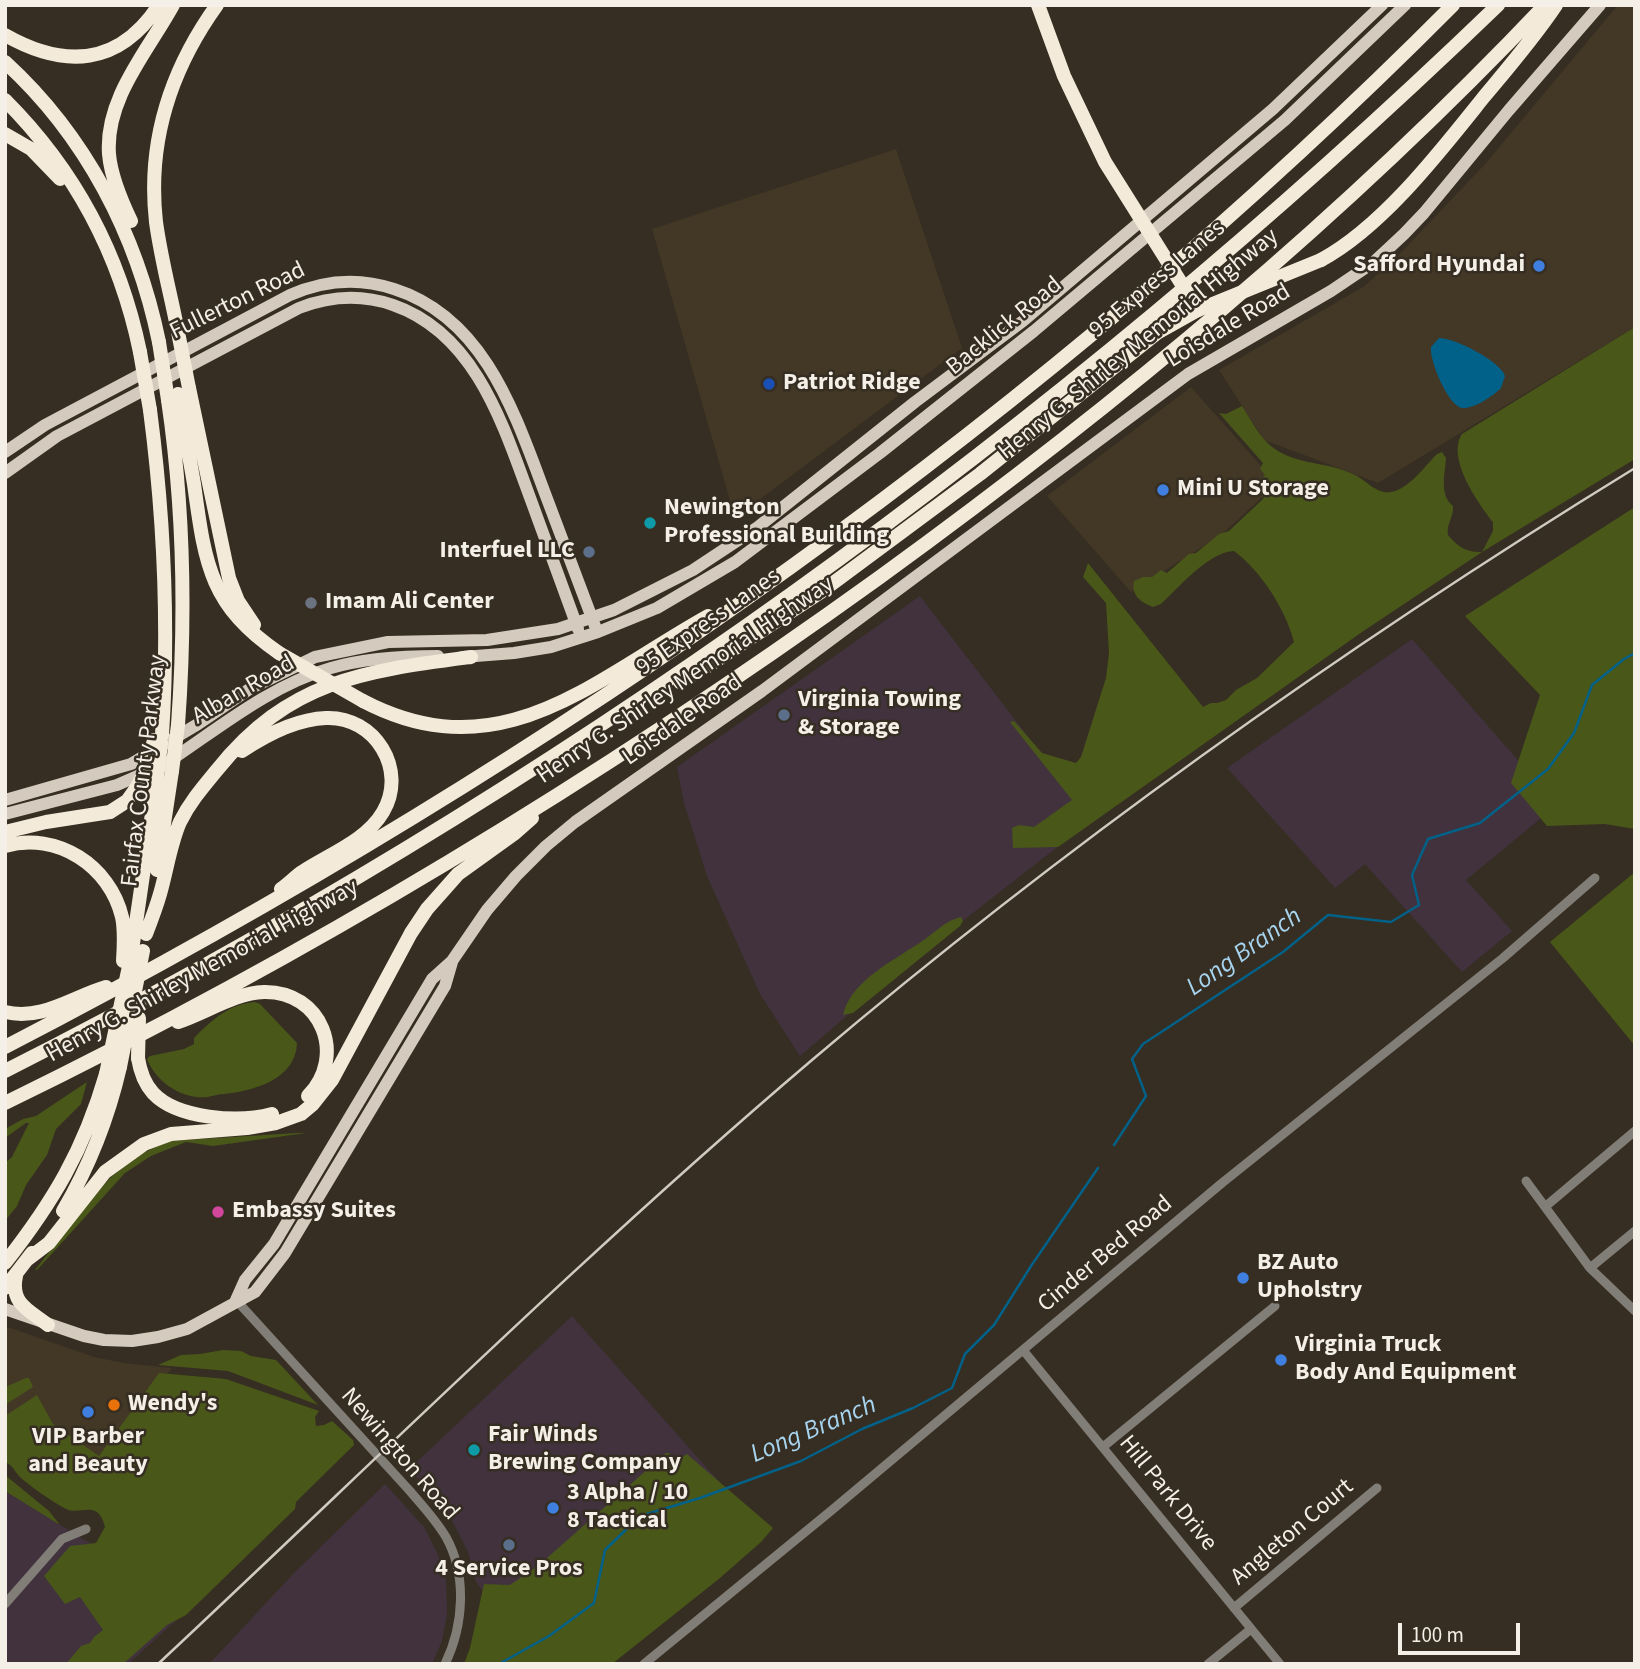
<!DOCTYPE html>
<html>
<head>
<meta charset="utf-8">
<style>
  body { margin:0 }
  #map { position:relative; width:1640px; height:1669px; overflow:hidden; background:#362e22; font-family:"Source Sans 3",sans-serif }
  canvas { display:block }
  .frame { position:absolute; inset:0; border:7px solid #f4efe7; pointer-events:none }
  .scale { position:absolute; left:1398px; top:1623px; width:122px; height:32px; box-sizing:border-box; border:4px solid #f4efe7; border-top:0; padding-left:9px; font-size:21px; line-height:24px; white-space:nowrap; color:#f4efe7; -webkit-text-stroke:5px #362e22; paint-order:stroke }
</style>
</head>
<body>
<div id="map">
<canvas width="1640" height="1669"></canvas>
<div class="frame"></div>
<div class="scale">100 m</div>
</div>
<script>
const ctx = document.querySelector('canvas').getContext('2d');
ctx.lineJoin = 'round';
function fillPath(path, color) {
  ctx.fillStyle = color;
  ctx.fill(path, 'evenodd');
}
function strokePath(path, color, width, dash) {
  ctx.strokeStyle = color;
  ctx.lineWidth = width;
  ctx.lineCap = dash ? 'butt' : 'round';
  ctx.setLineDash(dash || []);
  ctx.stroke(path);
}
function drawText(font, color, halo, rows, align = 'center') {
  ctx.font = font + ' "Source Sans 3",sans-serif';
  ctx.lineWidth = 5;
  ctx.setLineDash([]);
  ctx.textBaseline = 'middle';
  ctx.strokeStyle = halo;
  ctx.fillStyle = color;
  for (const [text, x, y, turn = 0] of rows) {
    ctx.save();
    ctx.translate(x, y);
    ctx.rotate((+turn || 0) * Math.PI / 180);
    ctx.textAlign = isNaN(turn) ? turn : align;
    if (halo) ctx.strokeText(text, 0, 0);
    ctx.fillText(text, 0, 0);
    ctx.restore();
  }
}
fillPath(new Path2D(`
  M1618,5H1635V327L1378,483L1264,440L1219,370L1363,287L1393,261L1485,164Z
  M896,149L962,348L735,518L652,229Z
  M1191,387L1277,484L1221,535L1131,592L1047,496Z
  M5,1326L94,1357L124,1363L172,1368L100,1460L5,1418Z`), '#433725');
fillPath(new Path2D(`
  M920,596L1092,820L905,966L800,1056L760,994L707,876L684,803L677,767Z
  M1412,639L1557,805L1466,880L1512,931L1462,972L1365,864L1335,888L1227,768Z
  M572,1316L763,1531L538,1664L476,1582L468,1552L447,1511L409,1469Z
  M385,1484L424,1527L446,1571L447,1615L442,1641L432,1664H209L294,1573Z
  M5,1491L192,1606L128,1664H5Z`), '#41323e');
fillPath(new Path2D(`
  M1635,327V459L1482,552L1362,632L1058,847L1013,848L1012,828L1019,825L1034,827L1072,800L1010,722L1014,721L1042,753L1076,763L1081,757L1106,678L1109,653L1106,603L1083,577L1088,563L1203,707L1211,703H1217L1226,700L1236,690L1257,678L1294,642C1286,610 1261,571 1234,551C1209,552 1179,587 1161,604L1153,607C1140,602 1131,595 1134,581L1143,577H1152L1161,570L1167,573L1189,554L1196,553L1219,534L1229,531L1264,498L1254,486L1265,475L1260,469L1263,463L1219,413L1226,414L1242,406C1252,421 1260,439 1275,449C1298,465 1328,462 1353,474C1365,479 1377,495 1391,492C1409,489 1425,466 1437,454L1442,452L1446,458C1445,474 1439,495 1453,506C1454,517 1446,524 1448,535C1457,546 1467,553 1482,552L1493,531V522C1478,503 1446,458 1462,434Z
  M1635,507V829L1605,824L1547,826L1511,783L1540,695L1465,616Z
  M1635,872V1046L1550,942Z
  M961,917L963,921L960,926L853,1013L843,1015C851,979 898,959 925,939C938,930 945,921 961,917Z
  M255,1002L260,1004L297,1043C296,1079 254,1091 224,1094C218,1094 213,1096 208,1097C182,1100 156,1082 147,1059L150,1056L184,1049L194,1044V1038C212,1020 229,1004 255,1002Z
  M87,1082L81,1104L56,1129L47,1155L26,1185L17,1206L5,1221V1163L12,1157L29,1123H26L5,1138V1129L23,1119L36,1116Z
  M297,1133H306L213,1146L186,1142L151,1156L125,1173L37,1270H35L89,1201L112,1176L139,1155L168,1141Z
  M223,1350L241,1351L251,1356L276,1360L318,1405L228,1371L158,1365L181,1355L200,1354Z
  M159,1373L226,1379L319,1411L315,1417L316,1426L324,1425L332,1421L353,1440L354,1445L303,1495L296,1502L295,1509L186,1615L167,1625L123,1664H66L81,1646L90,1643L94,1637L103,1630L80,1597L65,1604L44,1576L70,1546L96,1543L105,1527C98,1498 81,1516 66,1509C53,1502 31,1487 20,1477C14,1471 14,1466 5,1462V1416L37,1395L53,1424L99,1456Z
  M26,1378H29L33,1387L5,1405V1387Z
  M666,1453H669L675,1459H679L687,1454L773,1528L761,1542L720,1578L612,1664H464L470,1648L484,1584L510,1585L539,1565Z
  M5,1475L49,1511L60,1525L5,1491Z`), '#495719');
fillPath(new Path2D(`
  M1439,338C1455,338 1500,361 1505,376L1501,388C1493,396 1474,409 1462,408C1448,406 1429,360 1431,347Z`), '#026188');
strokePath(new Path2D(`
  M1114,1145L1146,1096L1132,1059L1143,1044L1283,952L1328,915L1391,922L1419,905L1412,875L1428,839L1480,823L1548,769L1574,733L1592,685L1624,659L1635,653
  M499,1664L549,1636L594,1603L605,1550L640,1516L700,1498L801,1461L862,1429L913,1408L952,1388L965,1354L994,1325L1031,1266L1098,1168`), '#026188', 2.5);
strokePath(new Path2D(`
  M1526,1181L1590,1268L1635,1311
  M1546,1206L1635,1131
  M1590,1268L1635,1231
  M236,1300L409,1490C422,1505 436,1520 446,1537C467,1575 464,1625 445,1664
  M1023,1350L1280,1664
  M1103,1447L1275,1306
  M5,1604L62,1539L86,1529
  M1234,1608L1377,1488
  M644,1664L832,1510L1222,1183L1503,958L1595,878
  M1208,1664L1251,1629`), '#817d77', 9);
strokePath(new Path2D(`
  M5,452L45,425L290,295C324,280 358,277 394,289C485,318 515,414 546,496C562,539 578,582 595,626
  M5,473L57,436L299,308C330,296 361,294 393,305C477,334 504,428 532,503C547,545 563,587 578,629
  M463,657L514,653L551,647L598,632L657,608L735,562L880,453L1034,331L1285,120L1405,5
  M168,762C219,728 271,685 331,668C365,658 403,656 438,656
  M5,800L131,764L198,724L251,688L315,657L388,642L487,640L558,629L614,610L693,570L758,527L915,402L1023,321L1273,109L1382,5
  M5,814L117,785L149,771
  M236,1300L245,1280L274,1244L432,979L452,961L487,910L516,876L546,846L575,822L762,691L1188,374L1331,291L1374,262L1404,234L1424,213L1509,110L1600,5
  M5,1309L84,1336L104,1340L132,1341L158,1337L187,1329L255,1292L285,1253L415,1036L445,986L452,962`), '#d4cbbe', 12);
strokePath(new Path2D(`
  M5,35C65,69 119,66 159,5
  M5,62C86,136 137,235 159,342
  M5,100C75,170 120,255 140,352
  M5,134L31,149L60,179
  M131,221C121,200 111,177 109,154C105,98 148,51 173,5
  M1321,260C1382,227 1439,153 1483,98C1508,68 1534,38 1556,5
  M178,332C171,296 161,259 156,222C147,142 171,69 217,5
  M189,388L229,578L238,601L254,625
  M178,394C183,424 189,454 194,484C205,563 209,605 279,653
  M168,400C184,508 186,615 178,725
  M150,410C164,517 169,627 162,735
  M680,682L708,666L821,592L980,474L1157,333L1198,310
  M363,701C501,773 593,680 708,616
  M242,751C266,735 297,719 326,718C375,716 408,770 383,812C366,841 329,854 302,872C295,877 288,884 281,889
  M5,832L46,822L110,812L127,801L137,787
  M5,846C57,831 110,866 122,917C125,931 124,946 123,961
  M157,870L172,771
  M146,934C151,921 156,908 160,894C167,870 170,845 180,822C190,802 203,787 217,770C289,680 364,671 471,657
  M131,957L157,779
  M5,1012C42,1021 72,997 106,987
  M178,1022C206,1013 234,993 264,992C322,991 347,1056 308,1096
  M5,1047C536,772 1031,429 1453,5
  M138,1058C140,1071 144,1083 153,1093C177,1119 239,1123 272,1114
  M5,1071C553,794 1056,431 1498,5
  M5,1103C311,954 604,776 880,577C1117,405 1343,218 1545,5
  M63,1211C90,1165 108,1119 120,1067
  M28,1259L49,1243L105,1172L144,1144L171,1134L247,1128L276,1123L301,1114L313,1104L332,1080L411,933L427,909L458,874L515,833L532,818
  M5,1263C53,1202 84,1150 106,1074
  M16,1276C10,1304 29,1310 48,1325
  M5,1288L32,1253`), '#f4eada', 14);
strokePath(new Path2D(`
  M158,1664C375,1461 586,1252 812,1060C1070,841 1347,645 1635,468`), '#d0cbc2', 2.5);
strokePath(new Path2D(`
  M1038,5L1064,76L1105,162L1198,310L1321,260
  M178,332L189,388
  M159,342L168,400
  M140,352L150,410
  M279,653L363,701
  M172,771L178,725
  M157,779L161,743
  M137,787L148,764L154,740
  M138,1058L139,1018
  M120,1067L143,951
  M106,1074L131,957`), '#f4eada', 14);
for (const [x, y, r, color] of [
  [1539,266,7,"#3f7fe0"],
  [769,384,7,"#1a4fb4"],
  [1163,490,7,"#3f7fe0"],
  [650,523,7,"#0f9aa8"],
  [589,552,7,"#5c6f8a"],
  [311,603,7,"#6b7280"],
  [784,715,7,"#5c6f8a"],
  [218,1212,7,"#d1479c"],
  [1243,1278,7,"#3f7fe0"],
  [1281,1360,7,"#3f7fe0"],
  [114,1405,7,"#e8710a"],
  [88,1412,7,"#3f7fe0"],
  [474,1450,7,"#0f9aa8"],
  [553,1508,7,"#3f7fe0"],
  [509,1545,7,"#5c6f8a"]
]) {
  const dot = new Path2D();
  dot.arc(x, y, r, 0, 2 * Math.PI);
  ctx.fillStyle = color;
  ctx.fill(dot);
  strokePath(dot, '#362e22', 2.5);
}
drawText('bold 24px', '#f4efe7', '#362e22', [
  ["Safford Hyundai",1525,266,"right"],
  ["Patriot Ridge",783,384],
  ["Mini U Storage",1177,490],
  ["Newington",664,509],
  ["Professional Building",664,537],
  ["Interfuel LLC",575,552,"right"],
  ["Imam Ali Center",325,603],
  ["Virginia Towing",798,701],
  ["& Storage",798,729],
  ["Embassy Suites",232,1212],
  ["BZ Auto",1257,1264],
  ["Upholstry",1257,1292],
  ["Virginia Truck",1295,1346],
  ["Body And Equipment",1295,1374],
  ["Wendy's",128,1405],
  ["Fair Winds",488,1436],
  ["Brewing Company",488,1464],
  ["VIP Barber",88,1438,"center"],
  ["and Beauty",88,1466,"center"],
  ["3 Alpha / 10",567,1494],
  ["8 Tactical",567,1522],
  ["4 Service Pros",509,1570,"center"]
], 'left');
drawText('24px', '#f4efe7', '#362e22', [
  ["95 Express Lanes",1158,280,-40],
  ["Fullerton Road",238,302,-26],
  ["Backlick Road",1005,327,-39],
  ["Loisdale Road",1229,327,-31],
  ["Henry G. Shirley Memorial Highway",1139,345,-39],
  ["95 Express Lanes",709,623,-35],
  ["Henry G. Shirley Memorial Highway",686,681,-34],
  ["Alban Road",244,691,-30],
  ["Loisdale Road",683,721,-35],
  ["Fairfax County Parkway",145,771,-83],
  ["Henry G. Shirley Memorial Highway",203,972,-29],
  ["Cinder Bed Road",1106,1255,-40],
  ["Newington Road",399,1455,49],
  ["Hill Park Drive",1167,1494,51],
  ["Angleton Court",1293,1533,-40]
]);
drawText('italic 26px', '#a7d4ef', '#362e22', [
  ["Long Branch",1245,953,-35],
  ["Long Branch",814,1431,-23]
]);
</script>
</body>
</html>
